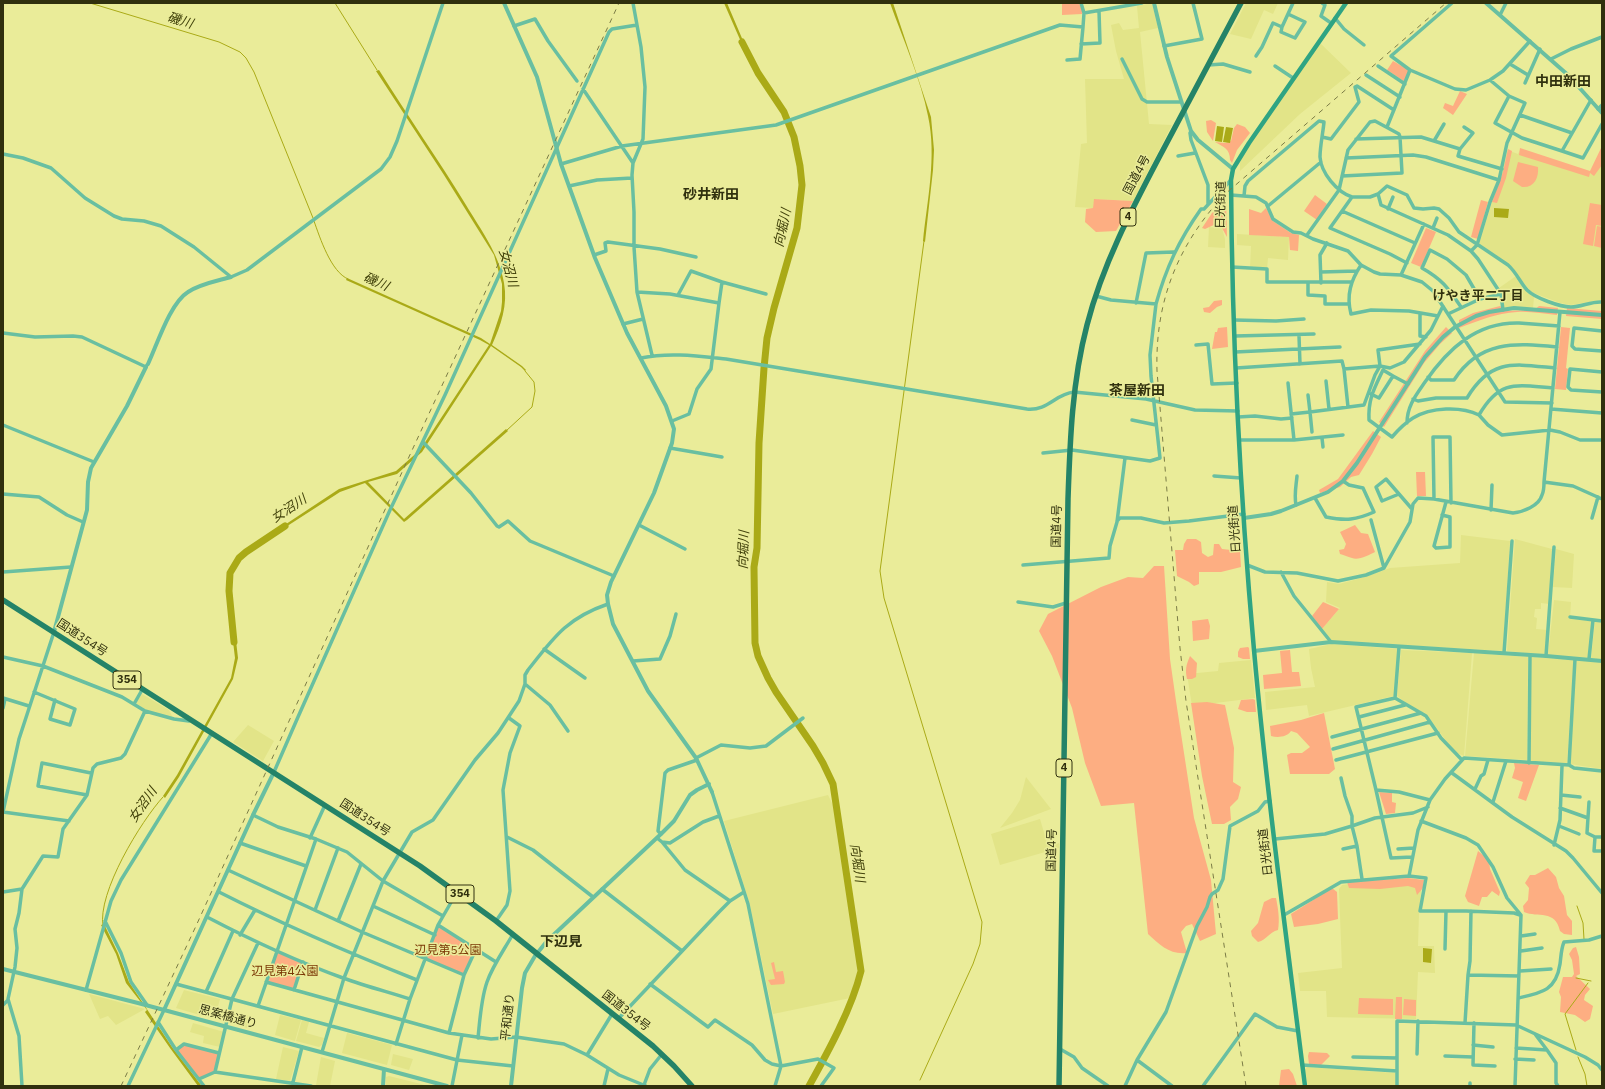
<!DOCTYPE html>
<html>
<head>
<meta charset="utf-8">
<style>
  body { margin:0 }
  #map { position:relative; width:1605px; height:1089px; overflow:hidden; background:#eaec99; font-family:"IBM Plex Sans",sans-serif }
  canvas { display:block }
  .frame { position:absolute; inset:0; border:4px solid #30300e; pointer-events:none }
</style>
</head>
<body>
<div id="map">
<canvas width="1605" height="1089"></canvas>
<div class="frame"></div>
</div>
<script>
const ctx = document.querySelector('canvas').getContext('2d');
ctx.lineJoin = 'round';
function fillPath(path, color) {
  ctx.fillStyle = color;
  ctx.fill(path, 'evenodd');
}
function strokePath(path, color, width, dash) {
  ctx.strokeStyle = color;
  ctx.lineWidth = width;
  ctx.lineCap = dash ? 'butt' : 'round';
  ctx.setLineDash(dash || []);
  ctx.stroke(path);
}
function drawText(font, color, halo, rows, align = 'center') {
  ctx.font = font + ' "IBM Plex Sans","Noto Sans JP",sans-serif';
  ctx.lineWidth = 3;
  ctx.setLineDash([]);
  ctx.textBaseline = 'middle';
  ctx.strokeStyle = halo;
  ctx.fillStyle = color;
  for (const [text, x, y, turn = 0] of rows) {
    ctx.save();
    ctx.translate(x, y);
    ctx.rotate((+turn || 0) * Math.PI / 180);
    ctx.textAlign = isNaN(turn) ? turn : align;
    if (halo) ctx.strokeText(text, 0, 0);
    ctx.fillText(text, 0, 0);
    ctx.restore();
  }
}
fillPath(new Path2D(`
  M1152,3L1158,28L1140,32L1149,124L1172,125L1133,201L1095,199L1093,208L1075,207L1081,144L1087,143L1085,79H1124L1116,51L1111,25L1119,23L1123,30L1139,28L1137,6Z
  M1246,3H1278L1273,14L1264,10L1251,39L1230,34Z
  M1320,43L1351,73L1300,114L1240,171V163L1244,150Z
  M1507,150L1518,154L1520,150L1593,174L1602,163V300L1571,305L1560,303L1539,295L1531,292L1526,286L1512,267L1479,244L1492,202L1501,178Z
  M1209,227L1222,228L1225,239V248L1208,247Z
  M1237,234L1289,237L1288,260L1268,258L1267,269L1250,268L1251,246L1237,245Z
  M1516,276L1528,293L1534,297L1533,308L1504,309L1499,288Z
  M1461,535L1510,541L1503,651L1331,641L1322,629L1340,608L1326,602L1327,582L1339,584L1365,577L1390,568L1460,563Z
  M1515,539L1552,549L1549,604L1541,603V609H1535L1534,617L1537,618L1536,629L1547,630L1545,655L1507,651Z
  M1556,549L1574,554L1572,588L1553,587Z
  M1554,600L1571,602L1570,618L1592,621L1588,658L1548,655Z
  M1595,621L1602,623V660L1591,658Z
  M1332,644L1398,649L1394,696L1309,716L1307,705L1266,710L1265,692L1315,687L1311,668L1309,649Z
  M1401,650L1472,653L1464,756L1457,753L1447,742L1427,715L1410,706L1397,696Z
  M1474,653L1528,657L1527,760L1465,756Z
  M1531,657L1574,660L1567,764L1530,761Z
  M1576,659L1602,662V769L1570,764Z
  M1251,660L1255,698L1192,706L1187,674L1218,671L1219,663Z
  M142,694L169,710L173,718L147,711L136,703Z
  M248,725L274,741L263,761L233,742Z
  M1026,777L1051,809L1000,828L1012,813L1020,800Z
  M828,795L834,807L840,831L857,952V974L850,998L773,1014L750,905L724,821Z
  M1040,819L1048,846L1059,843V848L1000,865L991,834Z
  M1422,881L1419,913L1418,946H1434L1435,973L1418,972L1416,1019L1327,1017L1326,991H1300L1298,973L1342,968L1339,889L1342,885L1362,882Z
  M184,990L220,999L217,1010L228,1013L226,1022L204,1016L205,1010L203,1016L176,1008Z
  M89,994L145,1009L116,1025L108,1016L100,1019Z
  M232,1011L250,1016L247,1028L230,1023Z
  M280,1015L301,1020L295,1041L275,1035Z
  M302,1020L309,1022L306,1033L324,1038L322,1045L319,1047L296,1041Z
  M193,1023L224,1032L220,1047L203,1043L204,1036L190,1032Z
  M347,1033L392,1045L387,1065L342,1053Z
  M283,1047L299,1051L290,1081L276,1079Z
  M393,1054L413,1059L409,1070L391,1065Z
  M321,1057L335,1061L330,1086L316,1085Z
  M1307,1067L1396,1073V1086H1308L1305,1070Z
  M389,1076L429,1086H386V1077Z`), '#e2e488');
fillPath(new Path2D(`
  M1062,3H1079L1082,10V14L1062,15Z
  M1393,61L1409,70L1405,82L1387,70Z
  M1460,91L1467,94L1453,115L1443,108L1445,103L1453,106Z
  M1211,120L1216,123L1213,141L1207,132L1206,121Z
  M1237,124L1245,127L1250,133L1237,150L1232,163L1230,160C1230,149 1224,147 1215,142L1225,143L1231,141L1234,128Z
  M1602,146V165L1594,176L1590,173L1589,177L1519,155L1520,148L1590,171Z
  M1508,149L1512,151L1506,178L1497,203L1492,202L1503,172Z
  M1518,162L1538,167C1539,178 1534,188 1522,187L1513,181Z
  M1315,195L1327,204L1317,220L1304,211Z
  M1094,199L1133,201L1116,231L1096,232L1085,222L1086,209L1093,208Z
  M1226,199L1227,237L1218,221L1216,224L1205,229L1202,228L1212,213Z
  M1481,200L1488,202L1478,239L1471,237Z
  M1590,203L1602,205V226L1596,225L1593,246L1583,244Z
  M1266,208L1273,221L1291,233L1299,235L1298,251L1290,250L1289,237L1249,235V209L1261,213Z
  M1597,226L1602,227V248L1594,246Z
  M1426,228L1436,232L1421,267L1411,263Z
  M1222,300V305L1217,307L1210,313L1204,312L1203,308L1209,307L1214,301Z
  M1500,306L1506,311L1534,310L1539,306L1558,308L1557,315C1544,314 1530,311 1517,312C1496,313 1478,321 1459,328V320L1473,313Z
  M1567,308L1602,311V319L1566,316Z
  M1227,327L1228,347L1212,349L1215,332H1217L1218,328Z
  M1446,327L1452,333L1440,344L1424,363L1384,427L1379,422L1425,351Z
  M1561,327L1570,328L1566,368L1568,369L1566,390L1555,389Z
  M1373,431L1381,437L1372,454L1359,475L1351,477L1340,487L1320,493L1319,490L1338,479Z
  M1416,472H1425L1426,496H1417Z
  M1355,525L1361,533L1368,534L1375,552C1369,555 1358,561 1352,558C1347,557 1345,555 1340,554L1339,550L1344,549L1346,544L1340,532Z
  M1187,539H1196L1201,542L1202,553L1208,557L1213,555L1214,544H1219L1222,549L1240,551L1241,567L1221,572H1199V584L1194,586L1189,582L1177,576L1175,550H1183L1184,544Z
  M1154,566H1164L1170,659L1176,701L1194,818L1211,880L1216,934L1200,941L1192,924L1186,926L1181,932L1187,953C1170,955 1160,945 1148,934L1134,803L1101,806L1085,763L1072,708L1052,656L1039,631L1048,614L1101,587L1128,577L1143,578Z
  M1323,602L1339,609L1322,629L1312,616Z
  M1208,619L1210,626L1209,639L1193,641L1192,621Z
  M1248,647L1249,648L1250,659H1243L1238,657V652L1240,648Z
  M1290,650L1292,672H1299L1301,686L1264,689L1263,675L1282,673L1280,651Z
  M1190,656L1197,663L1196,677L1192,679H1187C1185,670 1186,665 1190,656Z
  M1253,699L1255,700L1256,712H1247L1238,709L1241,700Z
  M1207,702L1225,705L1234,748L1233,782L1241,787L1238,799L1230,807L1231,820L1224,824H1212L1202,776L1191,703Z
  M1324,713L1335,769L1329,774H1290L1287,755L1291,753H1302L1310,747L1297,733L1291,731C1287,737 1278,738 1271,736L1270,726L1301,720Z
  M1514,763L1539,765L1526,801L1518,798L1523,782L1512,778L1515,768Z
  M1379,792L1392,793V802L1396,803L1395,813L1386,814Z
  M1478,851L1489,860L1490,869L1500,892L1499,896L1492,891L1487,897H1482L1479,906L1468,902L1465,896Z
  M1548,868L1556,877L1559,888L1564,896L1567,915L1572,921V935L1564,934L1560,931C1555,909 1538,918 1524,912L1523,906L1528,900L1529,888L1525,883L1530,875H1535Z
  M1408,878L1424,880L1423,888L1417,895L1415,888L1408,886L1380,889L1349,888L1347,882Z
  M1332,888L1337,892L1338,919L1318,924L1294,927L1291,914Z
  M1272,898H1276C1278,908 1280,919 1278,930C1269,932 1267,940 1258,942L1252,936L1251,931L1258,923L1264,902Z
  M438,925L476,949L464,975L425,959Z
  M1576,947L1579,957L1580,974L1576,976L1590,989L1585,995L1584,1000L1593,1006L1590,1019L1585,1022L1575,1015L1560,1012L1561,997L1559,992L1563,977H1572L1574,974L1572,960L1569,954L1573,948Z
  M277,951L303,962L294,990L266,982Z
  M774,962L776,972L783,971L785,982L784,984L771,985L768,980L775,979L771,963Z
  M1396,997H1402V1019H1395Z
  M1359,998L1393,999V1015L1358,1014Z
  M1404,999L1416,1000V1016L1403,1015Z
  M184,1044L219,1053L215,1072L199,1079L176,1050Z
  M1309,1052L1327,1053L1330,1056L1321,1065L1309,1064L1308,1056Z
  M1289,1069L1293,1074L1297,1086H1279L1281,1070Z`), '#fdae82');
fillPath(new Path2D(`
  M724,3H727L747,50L745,51Z
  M890,3H893L931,117L934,150L933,170L925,242L923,241C927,201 937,157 928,116C921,80 903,39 890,3Z
  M379,70C407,115 438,159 466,205C481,230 499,254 504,283C508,305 501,325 492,345L522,366L526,370L525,371L521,367L491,346L422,452L397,474L368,482L404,519L506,429L508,431L407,520L404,522L365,483L340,492L278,532L277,530L339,489L396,471L420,450L489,345L480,340L346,280L347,278L481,338L490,344L501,311L502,302V284L494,255L444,175L376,71Z
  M1217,126L1224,127L1222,142L1215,141Z
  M1226,127L1233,128L1230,143L1223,142Z
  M1494,208L1509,209L1508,218L1494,217Z
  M235,632L238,658L233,679L179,777L165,798L163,796L177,775L231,678L235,658L232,633Z
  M104,924L118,953L129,982L172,1047L201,1085L198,1086L170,1048L145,1012L147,1010L126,983L116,954L101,925Z
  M1423,948L1432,949L1431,963L1423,962Z`), '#aaaa17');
strokePath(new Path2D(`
  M90,3L219,42L240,52L246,58L254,72L313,218
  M335,3L377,70
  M314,221C320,238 331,272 348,279
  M506,431L532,407L535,391L534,382L525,371
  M1577,906L1583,923L1584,939
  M103,926C97,893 141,821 163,797
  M1576,978L1591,981
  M1576,1050L1565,1014L1588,983
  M1578,1057L1585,1074L1587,1086
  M920,1080L973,964L980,944L982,922L884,598L880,571L924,241`), '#aaaa17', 1);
strokePath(new Path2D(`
  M742,42L758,73L784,112L794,137L800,166L802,185L797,228L774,308L767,338L764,368L759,443L757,548L754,567L755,643L758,656L768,678L776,692L813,746L823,763L833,784L861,971C852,1008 828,1052 809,1086
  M234,642L229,591L230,573L239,558L246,552L285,526`), '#aaaa17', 7);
strokePath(new Path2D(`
  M633,3L641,47L645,87L643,139L633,163L632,175L634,212V247L637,292L652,355
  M1322,3L1325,5L1321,16L1331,23
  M1452,3L1391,56L1410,70L1455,89L1466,90L1490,80L1503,71L1530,41
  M1084,13L1142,3
  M1500,15L1506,3
  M1335,18L1344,29L1364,45
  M514,26L535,19L548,41L577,81
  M1282,27L1281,32L1295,38L1305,22L1288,14
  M1081,44L1100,43L1099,11
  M1164,46L1202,39L1193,3
  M1256,56L1262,47L1273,23L1282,27L1293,3
  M1122,59L1142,99L1147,102H1181
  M1551,59L1571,49L1602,37
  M1067,60L1080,59L1083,27
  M1510,64L1528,75
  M1208,65L1223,64L1250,72
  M1275,66L1293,78
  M1378,66L1405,84
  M1366,75L1400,97
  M1525,83L1540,49
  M583,89L633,163
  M1509,96L1495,123L1522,138L1562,151L1591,100
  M1598,109L1602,105
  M1520,115L1572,133
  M1387,127L1410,70
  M1191,131L1190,133L1191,140L1208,185V204
  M1322,137L1331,139L1359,102L1355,87L1357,86L1394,110
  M1356,139L1421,137L1460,149L1458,156L1502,169
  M1434,141L1444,124
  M1460,149L1473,133L1464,127
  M1562,151L1583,158L1602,124
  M3,154L23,158L51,168L85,198L114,216L122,219L144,221L161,226L194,247L231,277L247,270L381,169L390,157L397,141L443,3
  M1178,156L1195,153
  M1346,158L1413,155L1426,157L1499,180L1507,143L1525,103L1509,96L1490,80
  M561,164L622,146L776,125L1060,25L1083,27L1084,13L1081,3
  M569,186L597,180L632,178
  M1378,194L1387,186L1407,195L1414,208L1423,209L1434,208L1439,209L1449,218L1459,232L1508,265C1516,272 1520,282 1527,290C1535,298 1560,307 1571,307C1581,307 1592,301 1602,302
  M1231,195L1256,197L1266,203L1273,219L1293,232L1301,233L1313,239L1348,251L1361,265L1374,272L1380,274L1401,275L1422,282L1433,291L1505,402L1552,403
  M1244,196L1245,186L1248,181L1319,121L1324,122C1323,133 1320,146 1320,157C1321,173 1337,192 1352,197
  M1268,206L1321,162
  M1388,209L1393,197
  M1342,211L1415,243
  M1433,228L1437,218
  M1307,235L1339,190L1348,150L1370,122L1375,121L1399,134L1400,137L1402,173L1342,176
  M1471,251L1477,245L1490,202L1499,180
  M594,255L606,251L605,243L608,242L660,249L696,257
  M1407,263L1390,254L1330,228L1352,197H1370L1378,194L1381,205L1448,235L1471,251L1478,259L1501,294L1503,310
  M1232,267L1267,269V282H1351
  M1321,272L1357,271
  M1401,275L1424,224
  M1308,283V295L1325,296V304H1348
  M1321,283L1320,255L1327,243
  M637,292L670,294L719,303L722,282L766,294
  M678,295L691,271L722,282
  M1096,296L1111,300L1156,304C1166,268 1179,240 1201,209H1204L1231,180
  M1136,303L1146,253L1174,252
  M1461,307C1448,288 1443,280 1422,268L1430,250L1447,259L1466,275L1480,299
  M1420,313V336L1426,337
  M1448,314L1480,299L1501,294
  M1438,316L1443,306
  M1234,320L1276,321L1304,319
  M623,324L643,319
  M1602,331L1574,328L1572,346L1575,349L1602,351
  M3,333L35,337L73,336L82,337L146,367L147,365
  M1235,336L1314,334
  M1299,336L1300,364
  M1196,345L1208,344L1212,384L1237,383
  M1235,352L1340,347
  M641,358C669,352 698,356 726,359L1027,409C1048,411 1055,394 1074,392L1146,399L1195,410L1238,411
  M1236,368L1342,361L1344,369L1380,366L1390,368L1404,362L1431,330L1438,316L1409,311L1371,310L1351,314C1346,295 1351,280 1361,265
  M1344,369L1348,407
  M1602,372L1570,369L1568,387L1571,390L1602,392
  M1393,376L1383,370C1374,389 1368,399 1369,420L1392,437C1398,430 1405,423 1413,418C1431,407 1461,406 1479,415C1500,379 1516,385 1553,388
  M1428,377L1431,380H1454C1480,340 1515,343 1557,347
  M1326,381L1329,409
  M1288,383L1294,440L1343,435
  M1371,394L1379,398L1393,376L1408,384
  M1413,399L1418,401L1436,398H1467C1491,358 1514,364 1555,368
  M1551,409L1602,413
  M1291,414L1310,412L1308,395
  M1479,415L1488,425L1502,435L1550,430L1560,432L1580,440H1602
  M1238,417L1255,416L1281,419L1292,418
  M1132,420L1156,425
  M672,421L689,414L697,389L711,369L719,303
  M1407,423C1407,406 1416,395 1425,382C1448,349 1476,322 1519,323C1532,324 1545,325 1559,326
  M3,425L94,462
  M1312,432L1310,412L1364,405L1375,375L1380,366L1378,350L1420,344
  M1322,438L1323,447
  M1239,440H1294
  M423,442L471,493L497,526L499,527L508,521L530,541L614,576
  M670,448L722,457
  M1043,453L1072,450L1150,461L1160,458L1151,376L1150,355L1156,304
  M1214,476L1241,478
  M1544,482L1560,312
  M3,494L39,497L67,515L83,522
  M1399,494L1382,501L1376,487L1386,479L1412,509
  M1315,498L1326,517C1346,521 1356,520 1374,512L1363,488L1349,485L1343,481
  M1434,499L1433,437H1450L1451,503
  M1296,505C1294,495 1296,487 1297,476
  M1491,510L1492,485
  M1442,515L1450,517V547L1436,548L1434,546L1446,502
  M1592,518L1598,497
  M1371,520L1384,568
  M1117,521L1120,518H1141L1164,523L1189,521L1244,514
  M639,525L685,549
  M1023,565L1109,558L1110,546L1117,522L1125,458
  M1247,565L1265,572L1297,573L1338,581L1366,575L1384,568L1410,522L1413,504L1418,498L1434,499L1513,513C1523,512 1539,506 1542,495C1544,491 1544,486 1544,482L1573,486L1602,499
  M3,572L71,567
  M1281,572L1294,596L1331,642
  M1018,602L1053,607L1066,603
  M1570,617L1602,621
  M544,649L585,678
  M1504,653L1512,541
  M1546,656L1554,547
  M3,657L43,666L122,697L145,711L174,719L189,721L191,720
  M1589,659L1593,620
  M633,661L660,659L670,636L676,614
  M525,684L550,705L568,731
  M34,692L75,709L70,725L50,719L55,700
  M3,698L29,706
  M1395,698L1399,647
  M134,704L142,690
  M3,708L5,699
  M1359,717L1405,705
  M1332,737L1421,713
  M1333,749L1430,722
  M696,758L721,745L750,748L766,746L803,718
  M1336,760L1438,733
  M1529,763L1530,655
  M1569,765L1575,659
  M274,772L298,717L390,510L445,395L609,32L612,29L637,25
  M1452,773L1512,817L1566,851L1573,858L1602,893
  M1475,789L1481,776L1484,774L1488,760
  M1376,790L1356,707L1395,698L1426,716L1441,738L1462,760
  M712,792L748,904L781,1066L775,1086
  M87,795L38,786L42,763L91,773
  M1561,795L1580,797
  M1493,802L1506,761
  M1589,802L1587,833L1595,837H1602
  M1560,808L1588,818
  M3,812L19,739L54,632
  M3,812L69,821
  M253,815L278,827L316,839L347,852L383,881L443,916
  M1421,821L1466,838L1478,845L1493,867L1507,898L1521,915L1515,1086
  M1559,826L1579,834
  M661,834L658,831L665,773L668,770L697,760
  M507,837L533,850L593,897
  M1595,837L1594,851H1602
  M310,838L325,805
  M657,838L662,842L670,843L703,822L719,816
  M1275,839L1325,834L1352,826V816L1345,796L1341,778
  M662,842L685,870L730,901
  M240,843L306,866
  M1554,845L1560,820L1562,766
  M1357,846L1362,879
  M1343,849L1357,846L1352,826L1375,818L1413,813L1428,807
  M1398,849L1414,848
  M1412,857L1391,858L1376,790L1399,792L1430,800
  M228,870L362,932L464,975
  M1409,876L1418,830L1430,800L1445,779L1464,758L1569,765L1574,768L1602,771
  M602,889L682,951
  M3,892L22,889
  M219,892C284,925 349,953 417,980
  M373,906L435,935
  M315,910L338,848
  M1284,915L1341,882L1409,876L1426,878L1420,911H1466L1514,913L1520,915
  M207,917C251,940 296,961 343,978C365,986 388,992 410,999
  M105,921L121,953L131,982L147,1005
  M338,921L361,864
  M496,921L507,905L510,891L503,790L510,753L520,726L509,718
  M438,925L496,962
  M240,935L255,910
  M1521,936L1535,934
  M1445,949L1446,911
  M1521,951L1542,948
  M1520,971L1551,969
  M1468,975L1470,961L1471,911
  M266,982L449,1033L491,1039L516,1037L564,1044L587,1055L619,1075L646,1086
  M176,984L457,1060L513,1066
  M650,984L708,1027L715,1020L752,1045L765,1060L772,1064L781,1066L818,1059L834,1068L821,1086
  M86,990L111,901L121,880L212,733
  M294,990L303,962
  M206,992L233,931
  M1518,998C1541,993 1556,991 1560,964C1561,957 1561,949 1564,942L1589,940L1602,936
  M3,1005L8,1000
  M258,1006L316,839
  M618,1019L719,912L730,901L744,892
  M158,1022L176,1050L204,1086
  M1465,1023L1468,975L1519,976
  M1474,1023L1473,1065L1495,1066
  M449,1033L464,975L476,949
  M478,1038C480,1019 481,999 487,982C493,965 504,950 513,934
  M396,1044L410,999L438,925L457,892
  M1473,1045L1493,1047
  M1516,1048L1547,1050L1535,1034
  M1060,1049L1074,1057L1082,1068L1108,1086
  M176,1050L184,1044L219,1053
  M1547,1050L1556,1063V1083L1558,1086
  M322,1052L344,978L383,881L412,832L433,820L475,760L498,733L519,701L525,684V675L528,670C554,637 567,618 608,604
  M1417,1054L1418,1021
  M587,1055L612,1014
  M1445,1056L1473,1057
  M1353,1057L1397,1058
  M1515,1059L1534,1060
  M1137,1060L1172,1086
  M1302,1065L1397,1071
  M215,1072L232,999L258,943
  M199,1079L215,1072L311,1086
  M1470,1083V1086
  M644,1085L650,1069L662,1054
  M22,1086L19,1036L8,999L15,967L17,948L15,929L19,913L22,889L43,856L58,857L63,829L87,795L93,768L97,764L121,758L125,754L145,711
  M128,1086L164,1010
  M292,1086L302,1047
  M452,1086L462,1035
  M604,1086L608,1069
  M1125,1086L1137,1060L1166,1012L1197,926L1207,907L1210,897L1212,894L1218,890L1223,879L1230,826L1258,811L1265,802L1270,801
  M1203,1086L1255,1014L1277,1027L1298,1031
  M1397,1086V1021L1516,1025L1585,1057L1598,1065L1602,1070`), '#69bfa1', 3.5);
strokePath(new Path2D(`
  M504,3L537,77L561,164L595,258L627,333L666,406L674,429L672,443L654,493L611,582L607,595L608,604L613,624L648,691L696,758L712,792
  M1154,3L1167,57L1191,131L1198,140L1233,169
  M1486,3L1568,75L1602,113
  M148,364C157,345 170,303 188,292C200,284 217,281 231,277
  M1244,518L1271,514L1281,511L1328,492L1343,481L1357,463L1425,357L1443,337L1455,327L1476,316L1489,312L1514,308L1602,315
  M54,632L87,510L88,482L91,468L127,406L146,367
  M1254,651L1331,642L1546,656L1602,661
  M3,969L138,1003L447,1086
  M164,1010L253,815L274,772
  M383,1086L384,1069
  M511,1086L522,988L525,973L535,956L547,941L661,834L674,821L690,795L697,790L709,784`), '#69bfa1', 4);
strokePath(new Path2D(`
  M1305,1086C1287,941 1267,796 1254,650C1240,494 1232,337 1231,180L1233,169L1249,143L1346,3`), '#2fa483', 4.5);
strokePath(new Path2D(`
  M3,600L420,866L496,921L653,1046L674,1066L692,1086
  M1059,1086L1068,499C1070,440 1072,382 1087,325C1103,263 1133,207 1163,150C1189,101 1215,52 1241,3`), '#248368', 5.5);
strokePath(new Path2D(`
  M121,1086L196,926L408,459L619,3
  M1246,1086L1186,701L1180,648L1157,371C1155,302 1177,246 1224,195L1446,3`), '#7b7c46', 1, [5, 5]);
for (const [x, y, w] of [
  [1128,217,16],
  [127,680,28],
  [1064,768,16],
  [460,894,28]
]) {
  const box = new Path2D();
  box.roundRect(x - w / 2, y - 9, w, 18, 3);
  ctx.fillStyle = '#eaec99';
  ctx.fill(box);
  strokePath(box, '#30300e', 1);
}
drawText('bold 11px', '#30300e', null, [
  ["4",1128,217],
  ["354",127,680],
  ["4",1064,768],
  ["354",460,894]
]);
drawText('12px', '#30300e', '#eaec99', [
  ["国道4号",1137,175,-62],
  ["日光街道",1221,205,-89],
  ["国道4号",1057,526,-89],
  ["日光街道",1235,529,-94],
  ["国道354号",82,638,33],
  ["国道354号",365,818,33],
  ["国道4号",1052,850,-89],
  ["日光街道",1266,852,-97],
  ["国道354号",626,1011,38],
  ["思案橋通り",228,1017,15],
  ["平和通り",508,1017,-84]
]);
drawText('12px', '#7a3705', '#eaec99', [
  ["辺見第5公園",448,951],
  ["辺見第4公園",285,972]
]);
drawText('italic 13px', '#41410a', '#eaec99', [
  ["磯川",180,21,17],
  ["向堀川",783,228,-78],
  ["女沼川",508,268,75],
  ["磯川",376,282,24],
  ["女沼川",289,509,-33],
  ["向堀川",744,550,-88],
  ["女沼川",143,805,-55],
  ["向堀川",857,863,82]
]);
drawText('bold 13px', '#30300e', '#eaec99', [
  ["けやき平二丁目",1478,296]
]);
drawText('bold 14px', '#30300e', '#eaec99', [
  ["中田新田",1563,82],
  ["砂井新田",711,195],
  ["茶屋新田",1137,391],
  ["下辺見",561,942]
]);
</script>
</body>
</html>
